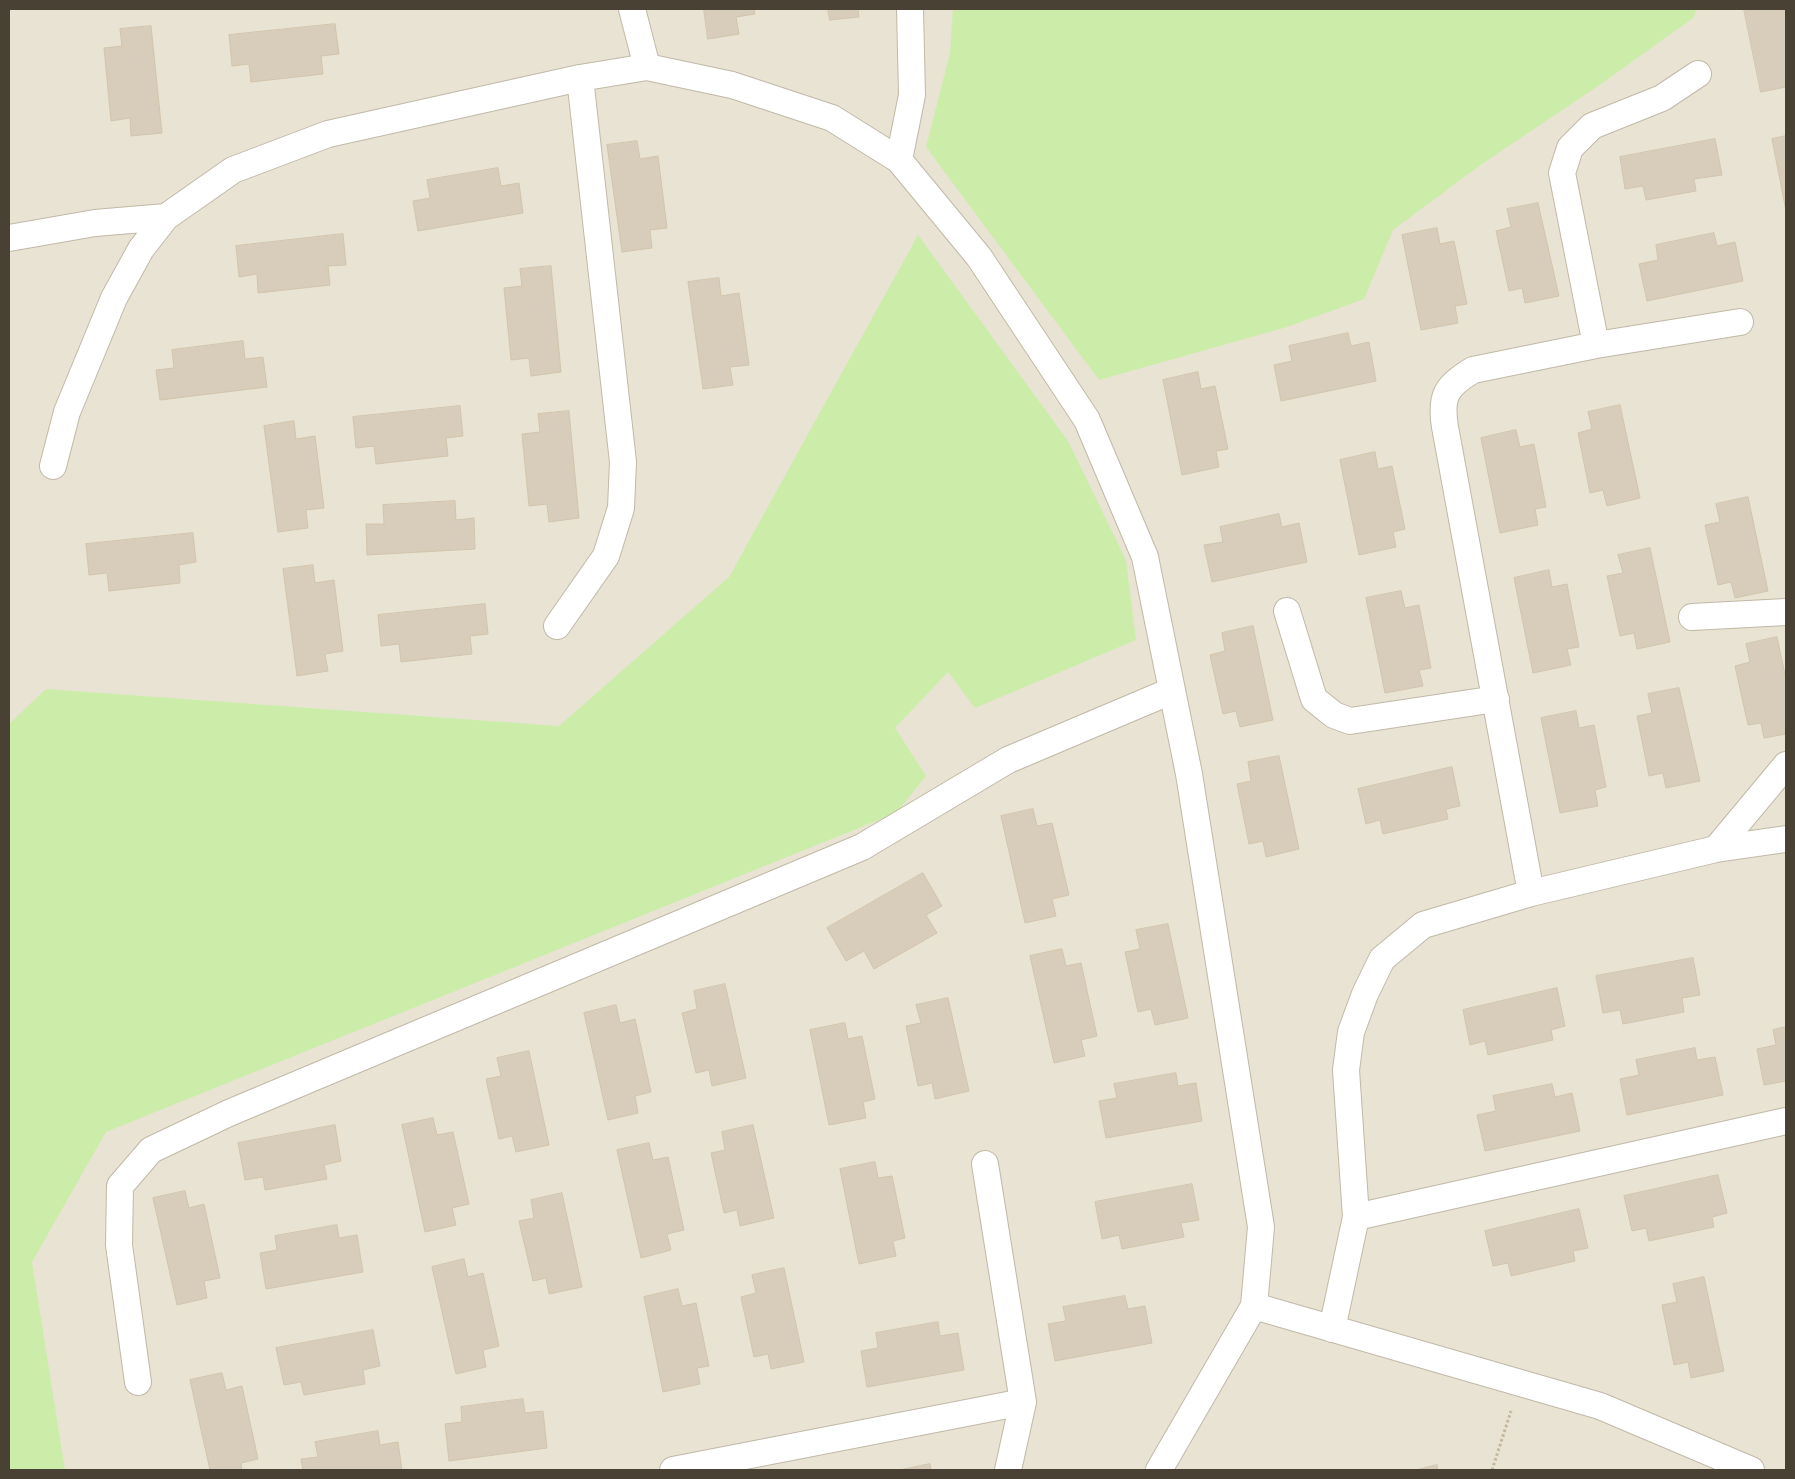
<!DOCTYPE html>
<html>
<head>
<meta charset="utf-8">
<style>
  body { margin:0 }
  #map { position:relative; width:1795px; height:1479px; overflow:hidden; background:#f5f0e5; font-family:Signika,sans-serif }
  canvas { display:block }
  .frame { position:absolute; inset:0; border:10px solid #484134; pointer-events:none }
</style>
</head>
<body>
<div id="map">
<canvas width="1795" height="1479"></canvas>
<div class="frame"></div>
</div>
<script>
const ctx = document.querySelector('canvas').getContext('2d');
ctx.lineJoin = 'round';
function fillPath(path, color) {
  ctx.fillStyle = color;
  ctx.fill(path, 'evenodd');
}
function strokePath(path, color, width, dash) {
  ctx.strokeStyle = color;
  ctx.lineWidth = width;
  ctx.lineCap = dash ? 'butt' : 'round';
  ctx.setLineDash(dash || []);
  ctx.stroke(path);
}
fillPath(new Path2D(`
  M9,9H1786V1470H9Z`), '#e9e3d3');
fillPath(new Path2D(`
  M953,9H1697L1693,18L1601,84L1479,166L1393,230L1364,299L1287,327L1099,380L926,147L950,53Z
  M918,235L1068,441L1126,560L1136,640L975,708L948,672L895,728L926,776L896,813L106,1132L32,1262L65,1470H9V724L46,689L559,726L729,577Z`), '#ccedaa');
const building = new Path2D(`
  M704,9H754L755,14L736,17L739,34L708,39Z
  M828,9H858L859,17L830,20Z
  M1744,9H1786V87L1761,92Z
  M335,24L339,54L321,56L323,74L251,82L249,64L232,66L229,35Z
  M151,26L162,133L131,136L130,118L111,121L104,48L122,46L120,29Z
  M1786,136V211L1772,139Z
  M1715,139L1722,175L1694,179L1696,191L1646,200L1643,186L1625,189L1620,157Z
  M637,141L640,159L658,156L667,228L650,230L652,248L622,252L607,145Z
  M498,168L501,186L519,183L523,213L418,231L413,201L430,198L427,180Z
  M1538,203L1559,296L1525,303L1522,288L1509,291L1496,231L1511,227L1507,209Z
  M1437,228L1440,244L1454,241L1467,304L1455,306L1458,323L1421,330L1402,235Z
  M1714,233L1717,246L1735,242L1743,281L1647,301L1639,264L1658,260L1656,245Z
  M343,234L346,265L328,266L330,285L258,293L257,274L239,277L236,246Z
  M551,266L561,372L531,376L529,358L511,360L504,288L522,286L520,269Z
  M719,278L721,296L739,293L749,365L730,367L733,385L703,389L688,282Z
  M1348,333L1351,346L1369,342L1376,381L1281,401L1274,365L1292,361L1289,346Z
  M243,341L245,359L263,357L267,387L160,400L156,370L174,368L172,350Z
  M1198,372L1201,389L1215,386L1228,449L1216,451L1219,467L1182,475L1163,380Z
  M1620,405L1640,498L1607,506L1603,490L1590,493L1578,433L1592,429L1588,412Z
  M460,406L463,436L446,438L448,456L376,464L374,446L356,448L353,417Z
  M569,411L579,518L549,522L547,504L529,506L522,434L540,432L538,414Z
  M294,421L296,439L315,436L324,508L306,510L308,528L278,532L264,426Z
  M1516,430L1520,447L1534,444L1546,507L1535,509L1538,525L1500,533L1481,438Z
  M1375,452L1378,469L1392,466L1405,529L1393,532L1396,547L1359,555L1340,460Z
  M1748,497L1768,591L1735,598L1731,582L1718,585L1705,525L1720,522L1716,504Z
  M455,501L456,520L474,518L475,549L367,555L366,524H384L383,505Z
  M1279,514L1282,527L1299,523L1307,562L1212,582L1204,545L1223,542L1220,527Z
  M193,533L196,562L179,565L180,583L109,591L107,573L89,575L86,544Z
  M1650,548L1670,642L1637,649L1634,633L1620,636L1607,576L1623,573L1618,555Z
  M313,565L315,583L334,580L343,651L325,654L328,671L297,676L283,569Z
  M1549,570L1552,587L1567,584L1579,647L1567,649L1571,665L1533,673L1514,578Z
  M1401,591L1405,608L1419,605L1431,668L1419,670L1423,686L1385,693L1366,598Z
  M485,604L488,634L470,636L472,654L401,662L399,644L381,646L378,615Z
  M1253,626L1273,720L1240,727L1236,711L1223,714L1210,655L1225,651L1222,633Z
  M1777,637L1786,679V734L1764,738L1761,723L1748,725L1735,666L1750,662L1746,644Z
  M1679,688L1700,781L1666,788L1663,773L1649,776L1637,716L1652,713L1648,694Z
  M1576,711L1579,728L1594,725L1606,787L1595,790L1598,806L1560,813L1541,718Z
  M1279,756L1299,849L1266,857L1263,841L1249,844L1237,784L1251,781L1248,762Z
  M1452,767L1460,806L1446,809L1448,819L1383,834L1380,820L1366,824L1358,789Z
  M1033,809L1037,826L1052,823L1069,895L1052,899L1056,916L1025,923L1001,816Z
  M923,873L942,906L926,915L937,933L874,969L864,951L846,961L827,928Z
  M1168,924L1188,1018L1155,1025L1151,1009L1138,1012L1125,952L1140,949L1136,930Z
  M1062,949L1066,966L1081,963L1097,1036L1081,1040L1085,1056L1054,1063L1030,956Z
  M1693,958L1700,995L1682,998L1684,1012L1623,1024L1620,1010L1603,1013L1596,976Z
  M725,984L746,1078L712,1086L709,1070L696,1073L682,1013L697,1009L694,991Z
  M1557,988L1565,1026L1551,1030L1553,1040L1488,1055L1485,1041L1470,1045L1463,1010Z
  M948,998L969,1091L935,1099L932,1083L918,1086L906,1026L921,1023L916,1005Z
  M616,1005L620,1023L635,1019L651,1092L635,1096L638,1113L608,1120L584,1013Z
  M845,1023L848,1039L862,1036L875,1099L863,1102L866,1118L829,1125L810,1030Z
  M1786,1027V1081L1764,1085L1757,1049L1776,1045L1773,1030Z
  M1695,1048L1697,1060L1715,1057L1723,1095L1627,1115L1620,1079L1639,1075L1636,1060Z
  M529,1051L549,1145L516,1152L512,1136L499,1139L486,1079L501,1076L497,1058Z
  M1176,1073L1178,1086L1196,1083L1202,1121L1106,1138L1099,1101L1117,1098L1114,1084Z
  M1552,1084L1555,1097L1572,1093L1580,1131L1485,1151L1477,1115L1496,1111L1493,1096Z
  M433,1118L437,1135L453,1132L469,1204L452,1208L456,1225L425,1232L402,1125Z
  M335,1125L341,1161L324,1165L327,1179L265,1190L263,1177L245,1180L238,1143Z
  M753,1125L774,1218L740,1226L737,1210L724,1213L711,1153L725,1150L722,1132Z
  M649,1143L653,1160L668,1157L684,1230L667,1234L671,1250L641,1258L617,1150Z
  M875,1162L878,1178L892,1176L905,1238L893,1241L896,1256L859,1264L840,1169Z
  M1718,1175L1727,1213L1712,1217L1714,1227L1649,1241L1646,1228L1632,1231L1624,1196Z
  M1192,1184L1199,1220L1181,1223L1184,1237L1122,1249L1119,1235L1102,1239L1095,1202Z
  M185,1191L189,1208L204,1204L220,1278L204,1281L207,1298L177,1305L153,1198Z
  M562,1193L582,1287L549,1294L546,1278L533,1281L519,1221L534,1218L531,1200Z
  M1579,1209L1588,1248L1573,1251L1575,1261L1511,1276L1508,1263L1493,1266L1485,1231Z
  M337,1225L339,1238L357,1235L363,1272L266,1289L260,1253L277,1250L275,1236Z
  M464,1259L468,1277L483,1273L499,1346L483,1350L486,1367L456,1374L432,1267Z
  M784,1268L804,1362L771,1369L768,1354L754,1357L741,1297L756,1293L752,1275Z
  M1704,1277L1724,1371L1691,1378L1688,1362L1674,1365L1662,1305L1677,1302L1673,1284Z
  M678,1289L682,1306L696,1303L709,1366L697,1368L700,1384L663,1392L644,1297Z
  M1125,1296L1128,1309L1145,1306L1152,1343L1055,1361L1048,1324L1066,1321L1063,1307Z
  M938,1322L940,1336L958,1333L964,1370L867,1387L861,1351L878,1348L876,1333Z
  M373,1330L380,1366L363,1370L365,1384L304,1395L301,1382L284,1385L276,1348Z
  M222,1373L226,1390L242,1386L258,1459L241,1463L242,1470H210L190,1380Z
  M523,1399L525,1413L543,1411L547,1448L449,1461L445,1424L462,1422L461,1407Z
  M378,1431L380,1445L398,1442L402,1470H303L301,1459L318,1457L315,1442Z
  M930,1464L931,1470H900Z
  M1437,1465L1438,1470H1416Z`);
fillPath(building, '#d7cdba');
strokePath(building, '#d3c5ac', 1);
const street = new Path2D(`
  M632,9L647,67
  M899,160L912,95L910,9
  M9,238L95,223L166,217
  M1596,345L1562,173L1570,148L1592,126L1662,98L1698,74
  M53,466L67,412L114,298L141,249L166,217L233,170L328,134L580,78L647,67L732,85L832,118L899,160L979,257L1087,420L1145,557L1189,774L1261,1227L1254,1306L1159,1470
  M1287,611L1314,699L1334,715L1350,721L1496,699
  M1692,617L1786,612
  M557,626L606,556L621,508L623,462L580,78
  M1716,849L1786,765
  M1531,893L1445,427C1440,396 1446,386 1473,370L1596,345L1740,322
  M985,1164L1023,1402L1008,1470
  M1356,1217L1786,1121
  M1254,1306L1600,1406L1751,1470
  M1332,1329L1356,1217L1346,1070L1351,1032L1365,994L1382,959L1423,925L1531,893L1716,849L1786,839
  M138,1382L119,1245L120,1186L151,1150L229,1113L862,847L1008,760L1171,691
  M673,1470L1023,1402`);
strokePath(street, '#c1b9a7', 28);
strokePath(new Path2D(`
  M1492,1470L1511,1411`), '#c4b697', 3, [2.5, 2.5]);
strokePath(street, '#fff', 26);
</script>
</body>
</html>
